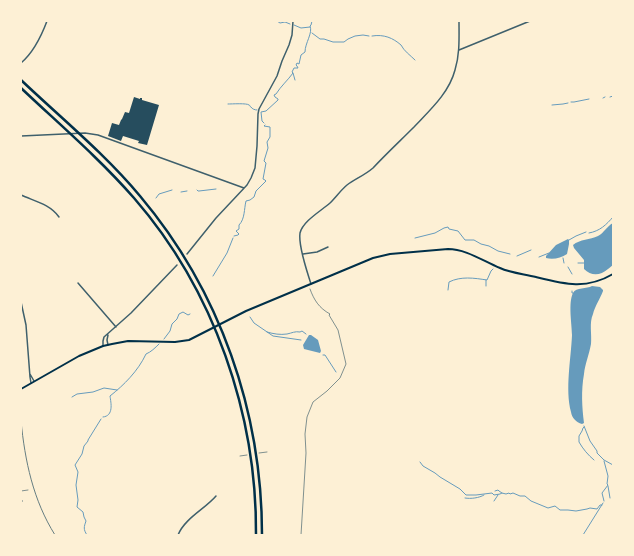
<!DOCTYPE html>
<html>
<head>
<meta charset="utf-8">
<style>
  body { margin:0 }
  #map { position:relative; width:634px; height:556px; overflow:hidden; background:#fdf0d5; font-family:"PT Sans Narrow",sans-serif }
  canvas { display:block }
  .frame { position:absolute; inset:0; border:22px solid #fdf0d5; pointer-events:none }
</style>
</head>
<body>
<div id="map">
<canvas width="634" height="556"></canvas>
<div class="frame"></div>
</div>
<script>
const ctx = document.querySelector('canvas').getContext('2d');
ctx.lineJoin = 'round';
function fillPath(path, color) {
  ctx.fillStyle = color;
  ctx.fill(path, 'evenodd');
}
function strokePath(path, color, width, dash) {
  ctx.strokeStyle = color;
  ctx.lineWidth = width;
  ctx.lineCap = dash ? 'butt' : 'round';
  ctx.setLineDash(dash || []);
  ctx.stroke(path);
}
fillPath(new Path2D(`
  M613,223V265C611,266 610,268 608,269C600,276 591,276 584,269V260L574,248L573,245C580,239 590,240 598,236C604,233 607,226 613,223Z
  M568,239L569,240V244L567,254C561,258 553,260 546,258V256L556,245Z
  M592,286L600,287L603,290V291C600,299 595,306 593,314C589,323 592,334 591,344C589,355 585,364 584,374C581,391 582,407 584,423L582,424C576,422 572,418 571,412C565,389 571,359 572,335C572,324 568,303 573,293C576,287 587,289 592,286Z
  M309,335H311L318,340L321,351L320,353L304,349L303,345Z`), '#669bbc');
strokePath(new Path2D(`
  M277,21L280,23L285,22L290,24
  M294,25L301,28L310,27
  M312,33L320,39H324L333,42H344L348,39L355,36L363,35L369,36
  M372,36C384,34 393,38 401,45C404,51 410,55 415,60
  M293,73L295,80
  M610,97L613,96
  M603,98L605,97
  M571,102H574L589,99
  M228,104C232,104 247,103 249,105C250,105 250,107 251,107C252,109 255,110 257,110
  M552,105L563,104L568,103
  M264,123L262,121L261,112L266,111L278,100V99L275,97L274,95L276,94C281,86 288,80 293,73L292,72L294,68H298L297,66L296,65L297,63L299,64L301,55L305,52C305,43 313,33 310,26L311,25L312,21
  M197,190L198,191H199L216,189
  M181,192L187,191
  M156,198L159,194L172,190
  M589,233C600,231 606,225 613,217
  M234,236L238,235L239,234L236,231L239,229V225C245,219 244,209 246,201L250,200L254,197L256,191L266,181L265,180L263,179L266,163L264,161L268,148L267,142L270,137V127L264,126L265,125
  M415,238L435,233L444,228L448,227L449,229L458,231L465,240H474L481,244L489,246L498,251L510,254
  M569,240L576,236L586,232
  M517,256L531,250
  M539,257L549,253
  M563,258L564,263
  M578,263H585
  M568,267L572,274
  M213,276L227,253L233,238
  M486,286V280
  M448,290L449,282C461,276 474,278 487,280L491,271L493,269
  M572,291V293H573
  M250,317L254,323L273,336L301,340
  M267,332C274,334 280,335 287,334C292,333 295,331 300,332L302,331L306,334
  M164,339L170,331L172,324L177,319L179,314L183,312L188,315L190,314
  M323,355H325L336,372
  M72,397L77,394L93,392L104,388L117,390
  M103,417C114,416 111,403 110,396C124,385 138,371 146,354C151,352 155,348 159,344
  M584,426L590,441L597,451V453L604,460L613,465
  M584,427L583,428L582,431L579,436V442C583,449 588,455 594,460
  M420,462L423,466L435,473L440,477L460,489L466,495H476L492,493L494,495L500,494L502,493L506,494L509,493L510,494L513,493L520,496H525L531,501L548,508L555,506L560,510H568L576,511L587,509L590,508L597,509L600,505H602
  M608,486L610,498
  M495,491L498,490L499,491L502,493
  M465,498C471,499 479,498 484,495
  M494,501L498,495
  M604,501L602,493L608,485L607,484L608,476L604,461
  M87,535C83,529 84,527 86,521L84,517L83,512L77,507L78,500L76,485L78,472L75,465L82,454L84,446L88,441V440L101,419
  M583,535L603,503`), '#669bbc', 1);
fillPath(new Path2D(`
  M134,97L140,99V98H142V100L159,105L147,145L138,143L139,141L123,136L121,141L108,136L112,123L119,125L121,120L122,119L125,112L129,113Z`), '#264d5e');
strokePath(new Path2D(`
  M259,453L267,452
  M240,456L247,455
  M21,491L28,490
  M301,535L306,453L305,434L307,417L313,402L327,391L340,378L346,364L338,330L329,315L330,314C319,308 314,300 310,289`), '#003049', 0.5);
strokePath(new Path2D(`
  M459,50L530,21
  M21,63C34,52 41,37 47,21
  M21,136L85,133L98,135L244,188
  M21,195C34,201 50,204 59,217
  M187,254L216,218L247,185L251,178L255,168L257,146L258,114L259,109L277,76L282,61L289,45L292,35L293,21
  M303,254L317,252L328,247
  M78,283L116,327
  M311,284C307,271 298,246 300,233C303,221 321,211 330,203C336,197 341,190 347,185C355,179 365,175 373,168C386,154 400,141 414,127C430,110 449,93 455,70C460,54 459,37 459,21
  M21,302L26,325L30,377L31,383
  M108,335L107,340L108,345
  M103,346V341L104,337L131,313L177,265
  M30,374L34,381
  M21,501H22
  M178,535C185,518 205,509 216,496`), '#3f606c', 1.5);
strokePath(new Path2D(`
  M21,389L79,356L103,346L112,344L128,341L175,342L189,340L246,311L373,258L390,254L448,249C466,249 483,261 500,268C511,273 524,274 536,277C564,284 586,290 613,274`), '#003049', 2);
strokePath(new Path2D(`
  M21,80C61,118 104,153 140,196C220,291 262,411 262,535
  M21,88C59,124 99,158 134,198C214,290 257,414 256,535`), '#003049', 2.5);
strokePath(new Path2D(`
  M21,421C25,461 33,500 55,535`), '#657d81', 1);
</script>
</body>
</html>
